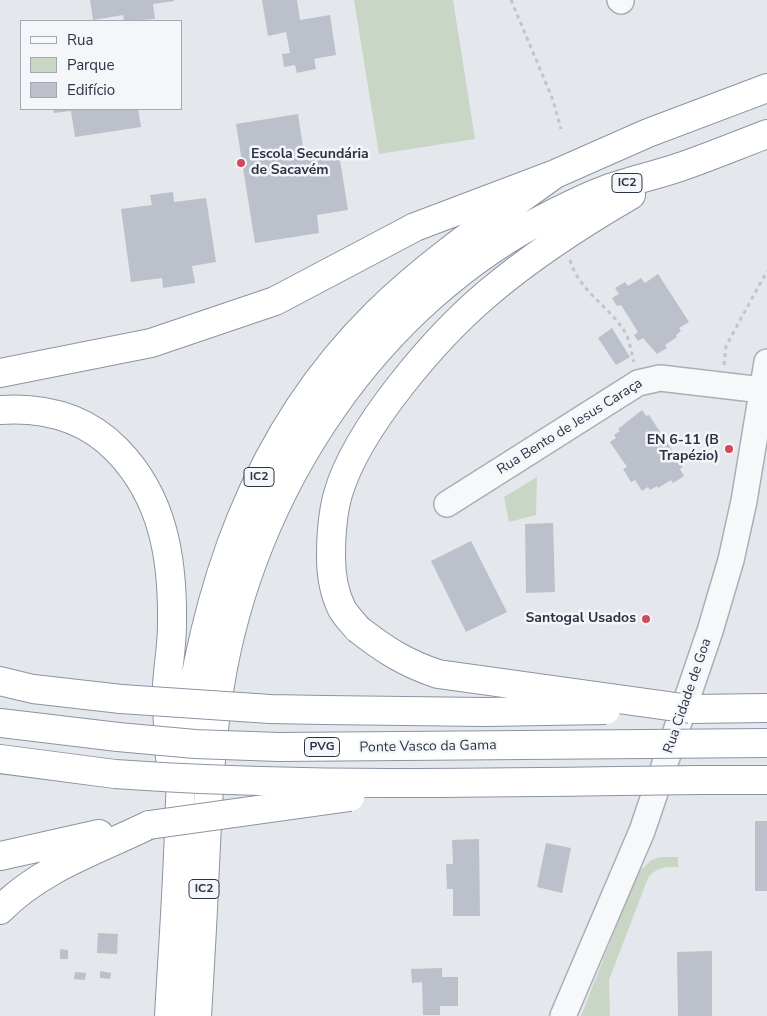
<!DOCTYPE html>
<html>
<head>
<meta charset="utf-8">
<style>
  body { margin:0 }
  #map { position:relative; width:767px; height:1016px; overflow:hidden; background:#e4e7ec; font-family:"Nunito Sans",sans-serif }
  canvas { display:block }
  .legend { position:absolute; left:20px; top:20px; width:162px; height:90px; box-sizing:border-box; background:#f4f6f9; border:1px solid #a4a8b1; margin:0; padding:6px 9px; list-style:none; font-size:15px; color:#2b3445 }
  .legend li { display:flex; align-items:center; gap:10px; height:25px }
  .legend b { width:25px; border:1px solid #a4a8b1 }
</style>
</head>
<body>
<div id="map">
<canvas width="767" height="1016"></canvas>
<ul class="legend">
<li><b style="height:6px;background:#f7f8fa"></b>Rua</li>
<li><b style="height:14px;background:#c9d6c5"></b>Parque</li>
<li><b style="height:14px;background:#bbc0ca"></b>Edifício</li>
</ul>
</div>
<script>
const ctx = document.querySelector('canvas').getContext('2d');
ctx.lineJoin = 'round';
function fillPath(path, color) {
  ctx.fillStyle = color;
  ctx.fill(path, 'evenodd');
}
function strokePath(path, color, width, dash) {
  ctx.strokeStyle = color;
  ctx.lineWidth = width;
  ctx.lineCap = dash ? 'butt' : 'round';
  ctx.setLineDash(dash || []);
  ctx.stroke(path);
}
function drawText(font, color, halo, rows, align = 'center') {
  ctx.font = font + ' "Nunito Sans",sans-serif';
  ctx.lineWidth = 5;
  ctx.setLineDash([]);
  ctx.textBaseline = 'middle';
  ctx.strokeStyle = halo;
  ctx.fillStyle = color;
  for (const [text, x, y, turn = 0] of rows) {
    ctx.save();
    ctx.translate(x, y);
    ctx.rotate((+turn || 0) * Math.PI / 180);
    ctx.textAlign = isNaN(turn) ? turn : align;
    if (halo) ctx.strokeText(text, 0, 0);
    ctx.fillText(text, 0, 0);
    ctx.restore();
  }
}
fillPath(new Path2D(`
  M354,0H453L475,139L379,154Z
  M537,477L536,515L509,522L504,497Z
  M661,857H678V867C664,867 657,867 648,878L609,980L610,1016H581L637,874L651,860Z`), '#c9d6c5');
fillPath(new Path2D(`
  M90,0H174V1L153,4L155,19L124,21L123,15L93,20Z
  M262,0H297L300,20L330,15L336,55L314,59L316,69L297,73L295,65L284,67L282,54L290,53L286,32L268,36Z
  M53,109H138L141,127L75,137L71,111L54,113Z
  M298,114L305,160L339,154L348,210L317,215L319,233L255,243L236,124Z
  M173,192L174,202L206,198L216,262L192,266L195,283L163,288L162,278L131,282L121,209L152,205L150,195Z
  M658,274L689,322L679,328L681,331L676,335L677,337L665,345L667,348L657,354L643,338L638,341L634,335L638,332L621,305L617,306L612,298L619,294L615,288L625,282L628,286L641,278L645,283Z
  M612,328L630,357L616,365L598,338Z
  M642,410L646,416L649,415L683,467L680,469L684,476L673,483L671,480L658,488L657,486L650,490L648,487L642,491L635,480L631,482L623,469L627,467L610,442L616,438L614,435L620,431L618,429Z
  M553,523L555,592L526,593L525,524Z
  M471,541L507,612L466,632L431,561Z
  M755,821H767V891H755Z
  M479,839L480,916H453V889H447L446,864H453L452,840Z
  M546,843L571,848L562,893L537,887Z
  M98,933L118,934L117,954L97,953Z
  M60,949L68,950V959H60Z
  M712,951V1016H678L677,952Z
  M442,968V977H458V1006H440V1015H423L422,982L412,983L411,969Z
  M100,971L111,973L110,979L100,978Z
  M75,972L86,973L85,980L74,979Z`), '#bbc0ca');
const minor = new Path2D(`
  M620,0L621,1
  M447,504L638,383L660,378L762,390
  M563,1016L642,831L710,631L731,560L744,501L767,362`);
const highway = new Path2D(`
  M0,373L151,343L275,301L415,227L555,174L648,133L767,88
  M0,410C45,407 85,417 117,450C164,498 173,560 172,625C172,646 168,666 167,686C166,710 169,734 170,758
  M358,629C353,623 346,616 342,609C334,593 331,574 331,557C331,535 332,515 338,494C357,428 436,337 488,293C533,255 581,224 631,195
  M0,681L33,689L121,699
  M690,709L767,708
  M324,710L485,712
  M0,723L118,737
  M0,759L115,774
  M699,780H767
  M0,856L99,834
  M0,910C41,868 98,850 149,825
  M169,1016C172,962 176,908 178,854C180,823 179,791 183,760C202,592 254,434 377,313C431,260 494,218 555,174
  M197,1016C200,966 203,915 205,865C208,805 210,745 220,685C252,489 375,303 554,213C570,205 586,197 602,191C627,181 654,176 680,167C709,157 738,145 767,134`);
strokePath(minor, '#a9aeb7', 28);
strokePath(highway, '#8b94a3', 30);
strokePath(new Path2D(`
  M511,0L553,100L561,129
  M570,260C579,291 609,306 625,332C630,341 631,352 634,362
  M724,365L726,346L767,271`), '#c2c5cb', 3, [4, 4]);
strokePath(minor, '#f7f8fa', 25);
strokePath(highway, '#fff', 28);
const highwayBridge = new Path2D(`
  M358,629C385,650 405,663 438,674L690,709
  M121,699L270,709L324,710
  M485,712L606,710
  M118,737L195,744L279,747L767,743
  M115,774C309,788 504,782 699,780
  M149,825L350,797`);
strokePath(highwayBridge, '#8b94a3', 30, []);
strokePath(highwayBridge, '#fff', 28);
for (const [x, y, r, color] of [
  [241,163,5,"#d1495b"],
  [729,449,5,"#d1495b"],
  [646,619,5,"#d1495b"]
]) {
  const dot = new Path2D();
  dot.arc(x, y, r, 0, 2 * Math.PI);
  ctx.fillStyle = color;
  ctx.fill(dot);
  strokePath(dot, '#f4f6f9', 2);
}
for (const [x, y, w] of [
  [627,183,30],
  [259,477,30],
  [322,747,35],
  [204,889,30]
]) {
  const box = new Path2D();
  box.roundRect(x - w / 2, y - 9.5, w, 19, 4);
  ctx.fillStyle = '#f4f6f9';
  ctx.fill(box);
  strokePath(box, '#2b3445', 1);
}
drawText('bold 12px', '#2b3445', null, [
  ["IC2",627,183],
  ["IC2",259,477],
  ["PVG",322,747],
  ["IC2",204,889]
]);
drawText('bold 14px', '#2b3445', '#f4f6f9', [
  ["Escola Secundária",251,155,"left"],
  ["de Sacavém",251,171,"left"],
  ["EN 6-11 (B",719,441],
  ["Trapézio)",719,457],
  ["Santogal Usados",636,619]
], 'right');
drawText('14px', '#2b3445', '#f4f6f9', [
  ["Rua Bento de Jesus Caraça",570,427,-32],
  ["Rua Cidade de Goa",688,696,-71],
  ["Ponte Vasco da Gama",428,747,-1]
]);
</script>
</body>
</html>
